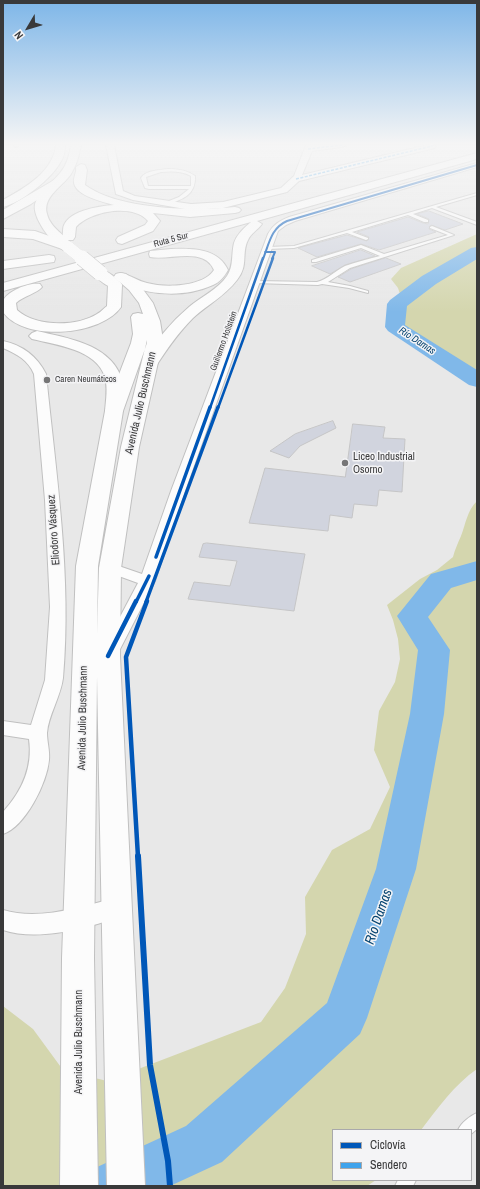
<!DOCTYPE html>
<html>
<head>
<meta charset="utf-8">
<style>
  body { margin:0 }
  #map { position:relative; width:480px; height:1189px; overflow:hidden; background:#e8e8e8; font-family:"Archivo Narrow",sans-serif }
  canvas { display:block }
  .frame { position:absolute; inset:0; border:4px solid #39393a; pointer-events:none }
  .legend { position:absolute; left:332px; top:1129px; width:140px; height:52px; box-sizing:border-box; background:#f4f4f6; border:1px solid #a9a9ab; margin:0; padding:5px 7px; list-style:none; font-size:12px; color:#39393a }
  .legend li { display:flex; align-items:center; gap:8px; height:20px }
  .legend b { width:20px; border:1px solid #a9a9ab }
  .north { position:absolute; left:8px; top:8px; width:40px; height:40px; -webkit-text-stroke:3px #f4f4f6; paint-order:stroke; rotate:232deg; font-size:11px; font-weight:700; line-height:16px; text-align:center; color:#39393a }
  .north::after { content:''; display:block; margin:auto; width:14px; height:18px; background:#39393a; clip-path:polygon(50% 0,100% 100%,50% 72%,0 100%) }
</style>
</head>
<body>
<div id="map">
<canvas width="480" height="1189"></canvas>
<div class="frame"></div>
<ul class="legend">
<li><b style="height:5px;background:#0057b8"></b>Ciclovía</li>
<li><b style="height:5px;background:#3fa3ec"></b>Sendero</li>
</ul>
<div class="north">N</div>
</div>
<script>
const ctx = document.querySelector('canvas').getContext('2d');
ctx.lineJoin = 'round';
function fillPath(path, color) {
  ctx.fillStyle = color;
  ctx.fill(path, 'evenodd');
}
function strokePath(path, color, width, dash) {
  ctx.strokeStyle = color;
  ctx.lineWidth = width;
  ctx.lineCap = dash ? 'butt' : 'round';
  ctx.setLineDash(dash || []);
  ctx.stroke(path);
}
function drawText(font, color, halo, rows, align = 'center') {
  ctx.font = font + ' "Archivo Narrow",sans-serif';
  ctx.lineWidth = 3;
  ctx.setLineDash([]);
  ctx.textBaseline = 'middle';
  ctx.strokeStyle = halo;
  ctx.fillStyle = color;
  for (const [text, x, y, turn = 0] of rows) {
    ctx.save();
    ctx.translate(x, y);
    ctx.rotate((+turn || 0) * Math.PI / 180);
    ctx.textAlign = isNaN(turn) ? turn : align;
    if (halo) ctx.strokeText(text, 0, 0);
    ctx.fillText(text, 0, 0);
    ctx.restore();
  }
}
fillPath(new Path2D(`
  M477,234V378L457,364L425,347L414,337L402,322L397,312L396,303L400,294L398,288L391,279L401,268Z
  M477,501V1069C455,1084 437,1109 421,1130H333V1180H376L367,1186H3V1006L33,1029L63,1070L107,1081L261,1022L285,988L306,934L305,897L332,850L370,829L390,787L374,750L379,711L395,682L400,659L398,639L393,620L387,605L420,579L437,570L453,557C455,549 458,543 461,536C466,523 467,511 477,501Z`), '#d4d6ae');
fillPath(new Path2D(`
  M477,247V259L436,284L407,306L405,325L477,370V387L469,385L388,331L385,327L387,304L390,300L422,276L471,248Z
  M477,561V580L451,588L428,617L450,650L444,714L416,869L367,1018L360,1034L222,1162L170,1186H87L95,1168L186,1126L327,1003L376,869L410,714L418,650L397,616L431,574Z`), '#80b8e9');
const building = new Path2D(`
  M429,211L463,224L445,230L431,225L429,229L436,232L379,250L361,244L317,257L298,248L347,235L367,241L369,237L357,232L408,217L423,223L428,224L429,219L417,214Z
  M361,250L375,256L345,265L330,274L312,266Z
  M386,258L401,264L350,282L338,277L351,269Z
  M333,421L336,428L300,446L289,458L270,451L295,434Z
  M353,424L385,427L383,438L405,439L402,492L379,490L377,506L354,504L352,518L330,515L328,531L249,523L265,468L345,477Z
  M207,543L305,554L294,611L188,599L194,582L230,586L237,561L199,557L203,544Z`);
fillPath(building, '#d1d4de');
strokePath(building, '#c5c5c6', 1);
const service = new Path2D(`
  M14,145H18V146L15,147Z
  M168,169C178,169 187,170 195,176C196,196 181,200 165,205H164V203L179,197L189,189H149L145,188L141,178C146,170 160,170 168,169ZM161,172C172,171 182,171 191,176V186H148L146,177Z
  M477,193V195L436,207L477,222V225L432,208L413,214L428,220V222H424L408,215L352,232L368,238V239L366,240L347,233L294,248L267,249L265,248L267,247L294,246Z
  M432,226L454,235L350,268L328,282L350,286L368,291V293L349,288L322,284L318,285L254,283L252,282L254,281L317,282C328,279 335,271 345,266C356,262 368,259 380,256L361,248L316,262H312V260L361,245L384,254L448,235L430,228V227Z
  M477,1113V1129L471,1134V1130H458C461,1123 470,1116 477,1113Z
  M398,1180H416L413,1186H395Z`);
const minor = new Path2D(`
  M106,145H114L123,191L135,196L191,204L223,202L281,188L294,176L306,145H346L342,147L312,151L302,175L427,145L436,146L435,148L299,181L287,192L223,208L191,210L133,200L116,194Z
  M477,163V167L295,221L286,225L278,231L185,491L155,581L117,655L111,657L105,655L102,651L138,583L105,571L102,568L105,565L110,563L142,574L171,491L268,234C273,225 279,221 289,217Z
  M3,341C22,345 37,356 46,374C56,474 72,577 63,678C61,696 48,716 47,733C47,742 50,751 49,760C47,783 25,827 3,834V812C22,791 33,768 29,739L3,735V721L31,725L45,680L50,607L45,500L34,374C28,360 17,354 3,348Z
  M116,898L124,901L127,908L124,915C90,928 38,942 3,930V910C39,921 80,907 116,898Z`);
const tertiary = new Path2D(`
  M56,145H65C65,152 64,157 60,163C51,179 21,203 3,207V200C25,188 53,172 56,145Z`);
const primary = new Path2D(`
  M121,273L126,274L139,284L153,303L160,321L163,340L139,447L121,568L120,656L145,1186H107L97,676L94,958L98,1186H60L62,958L76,566L105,411L131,343L133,334L131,317L133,314L138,313L143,314L139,303L129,290L114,277L116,274ZM147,337V340L121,447L99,568L97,634L98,566L123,411L147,343Z`);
const trunk = new Path2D(`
  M71,145H81C79,156 77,164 71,174C63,186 42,197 47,214C50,228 67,236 74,247L72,250C70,250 66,251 63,250C52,243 32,218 35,204C38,192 52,183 60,173C67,165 69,156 71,145Z
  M100,269C108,271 117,278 122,285L120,288C110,290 99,281 93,273L95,270Z`);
const motorway = new Path2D(`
  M477,153V159L257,221L262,224C258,230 251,233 248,240C241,254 249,265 237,280C225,296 207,305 193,318C178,333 167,349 156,366L150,368L144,366L142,363C155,342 170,323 189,307C201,297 218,289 227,276C234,265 231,255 234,243C237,234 244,228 251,222L3,291V283Z
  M81,164L85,165L87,170L85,185C119,210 194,211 235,207L239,208L241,210L239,212L235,213L190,217L153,213L160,221L153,231L122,244L118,243L116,240L118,237L145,225L148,221C133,203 90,211 76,227L75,237L73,240H65C62,236 63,234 63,230C64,211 99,206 114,205C104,202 76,196 74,183C73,177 77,173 76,167Z
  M61,176L66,179L65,181L31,204L3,219V210Z
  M3,229L35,231L72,244L74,247L72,250L68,251L33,239L3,237Z
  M171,249C192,248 218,248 228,270C224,277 220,282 213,285C187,297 153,296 127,285C122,283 117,281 114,277L116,274L121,273C130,275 138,281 147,283C165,288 203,287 214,270C204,246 169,261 150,257L149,254L150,251Z
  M49,255L54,256L55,259L54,262L3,269V261Z
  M115,281L120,282L122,285L121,307C101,336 24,342 3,312C3,308 2,302 4,299C10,290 30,282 40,284L42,287C38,293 23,296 16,303L17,310C36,327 76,327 97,314C101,312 104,308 107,306L108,285L110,282Z
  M37,331C67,338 109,344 121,377C125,387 123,400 123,411L120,415L114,416L108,415L105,411C106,400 108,388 105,377C96,349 56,345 32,339L29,336L32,333Z`);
strokePath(service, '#c0c0c0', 2);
strokePath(minor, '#c0c0c0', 2);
strokePath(tertiary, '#c0c0c0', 2);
strokePath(primary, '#c0c0c0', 2);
strokePath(trunk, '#c0c0c0', 2);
strokePath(motorway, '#c0c0c0', 2);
fillPath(service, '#fcfcfc');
fillPath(minor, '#fcfcfc');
fillPath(tertiary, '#fcfcfc');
fillPath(primary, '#fcfcfc');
fillPath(trunk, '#fcfcfc');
fillPath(motorway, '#fcfcfc');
const trunkBridgeFar1 = new Path2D(`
  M68,247L83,259`);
const trunkBridge = new Path2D(`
  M82,258L100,273`);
strokePath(trunkBridgeFar1, '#c0c0c0', 12, []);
strokePath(trunkBridge, '#c0c0c0', 16, []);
strokePath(trunkBridgeFar1, '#fcfcfc', 12);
strokePath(trunkBridge, '#fcfcfc', 15);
strokePath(new Path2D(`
  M308,149L342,145
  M296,179L432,146L431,145`), '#3fa3ec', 1.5, [3, 1.5]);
strokePath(new Path2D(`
  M265,252H275L272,259
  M263,259C269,244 271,228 287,221L477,165`), '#0057b8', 2);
strokePath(new Path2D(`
  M210,408L263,258
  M218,408L273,258`), '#0057b8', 2.5);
strokePath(new Path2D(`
  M156,557L210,407
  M136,602L149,576
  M146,602L218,407`), '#0057b8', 3.5);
strokePath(new Path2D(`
  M108,656L136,601
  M138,857L126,657L147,601`), '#0057b8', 4.5);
strokePath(new Path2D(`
  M138,856L150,1065L168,1161L170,1186`), '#0057b8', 6);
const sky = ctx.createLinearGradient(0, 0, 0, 312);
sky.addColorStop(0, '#7eb6e8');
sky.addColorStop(0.46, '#f5f5f5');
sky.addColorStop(1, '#f5f5f500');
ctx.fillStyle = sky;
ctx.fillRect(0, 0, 480, 312);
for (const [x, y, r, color] of [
  [47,380,4,"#767677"],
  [345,463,4,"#767677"]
]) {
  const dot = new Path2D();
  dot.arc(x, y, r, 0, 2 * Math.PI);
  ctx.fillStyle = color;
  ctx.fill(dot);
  strokePath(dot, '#f4f4f6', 1.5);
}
drawText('9px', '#39393a', '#f4f4f6', [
  ["Ruta 5 Sur",171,240,-15],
  ["Guillermo Hollstein",224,341,-70]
]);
drawText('9px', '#39393a', '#f4f4f6', [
  ["Caren Neumáticos",55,380]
], 'left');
drawText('italic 10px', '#064471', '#f4f4f6', [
  ["Río Damas",417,341,33]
]);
drawText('11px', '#39393a', '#f4f4f6', [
  ["Avenida Julio Buschmann",141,403,-77],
  ["Eliodoro Vásquez",54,530,-94],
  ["Avenida Julio Buschmann",83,718,-89],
  ["Avenida Julio Buschmann",79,1042,-90]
]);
drawText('11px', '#39393a', '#f4f4f6', [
  ["Liceo Industrial",353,457],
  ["Osorno",353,470]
], 'left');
drawText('italic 14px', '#064471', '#f4f4f6', [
  ["Río Damas",379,917,-71]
]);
</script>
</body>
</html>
